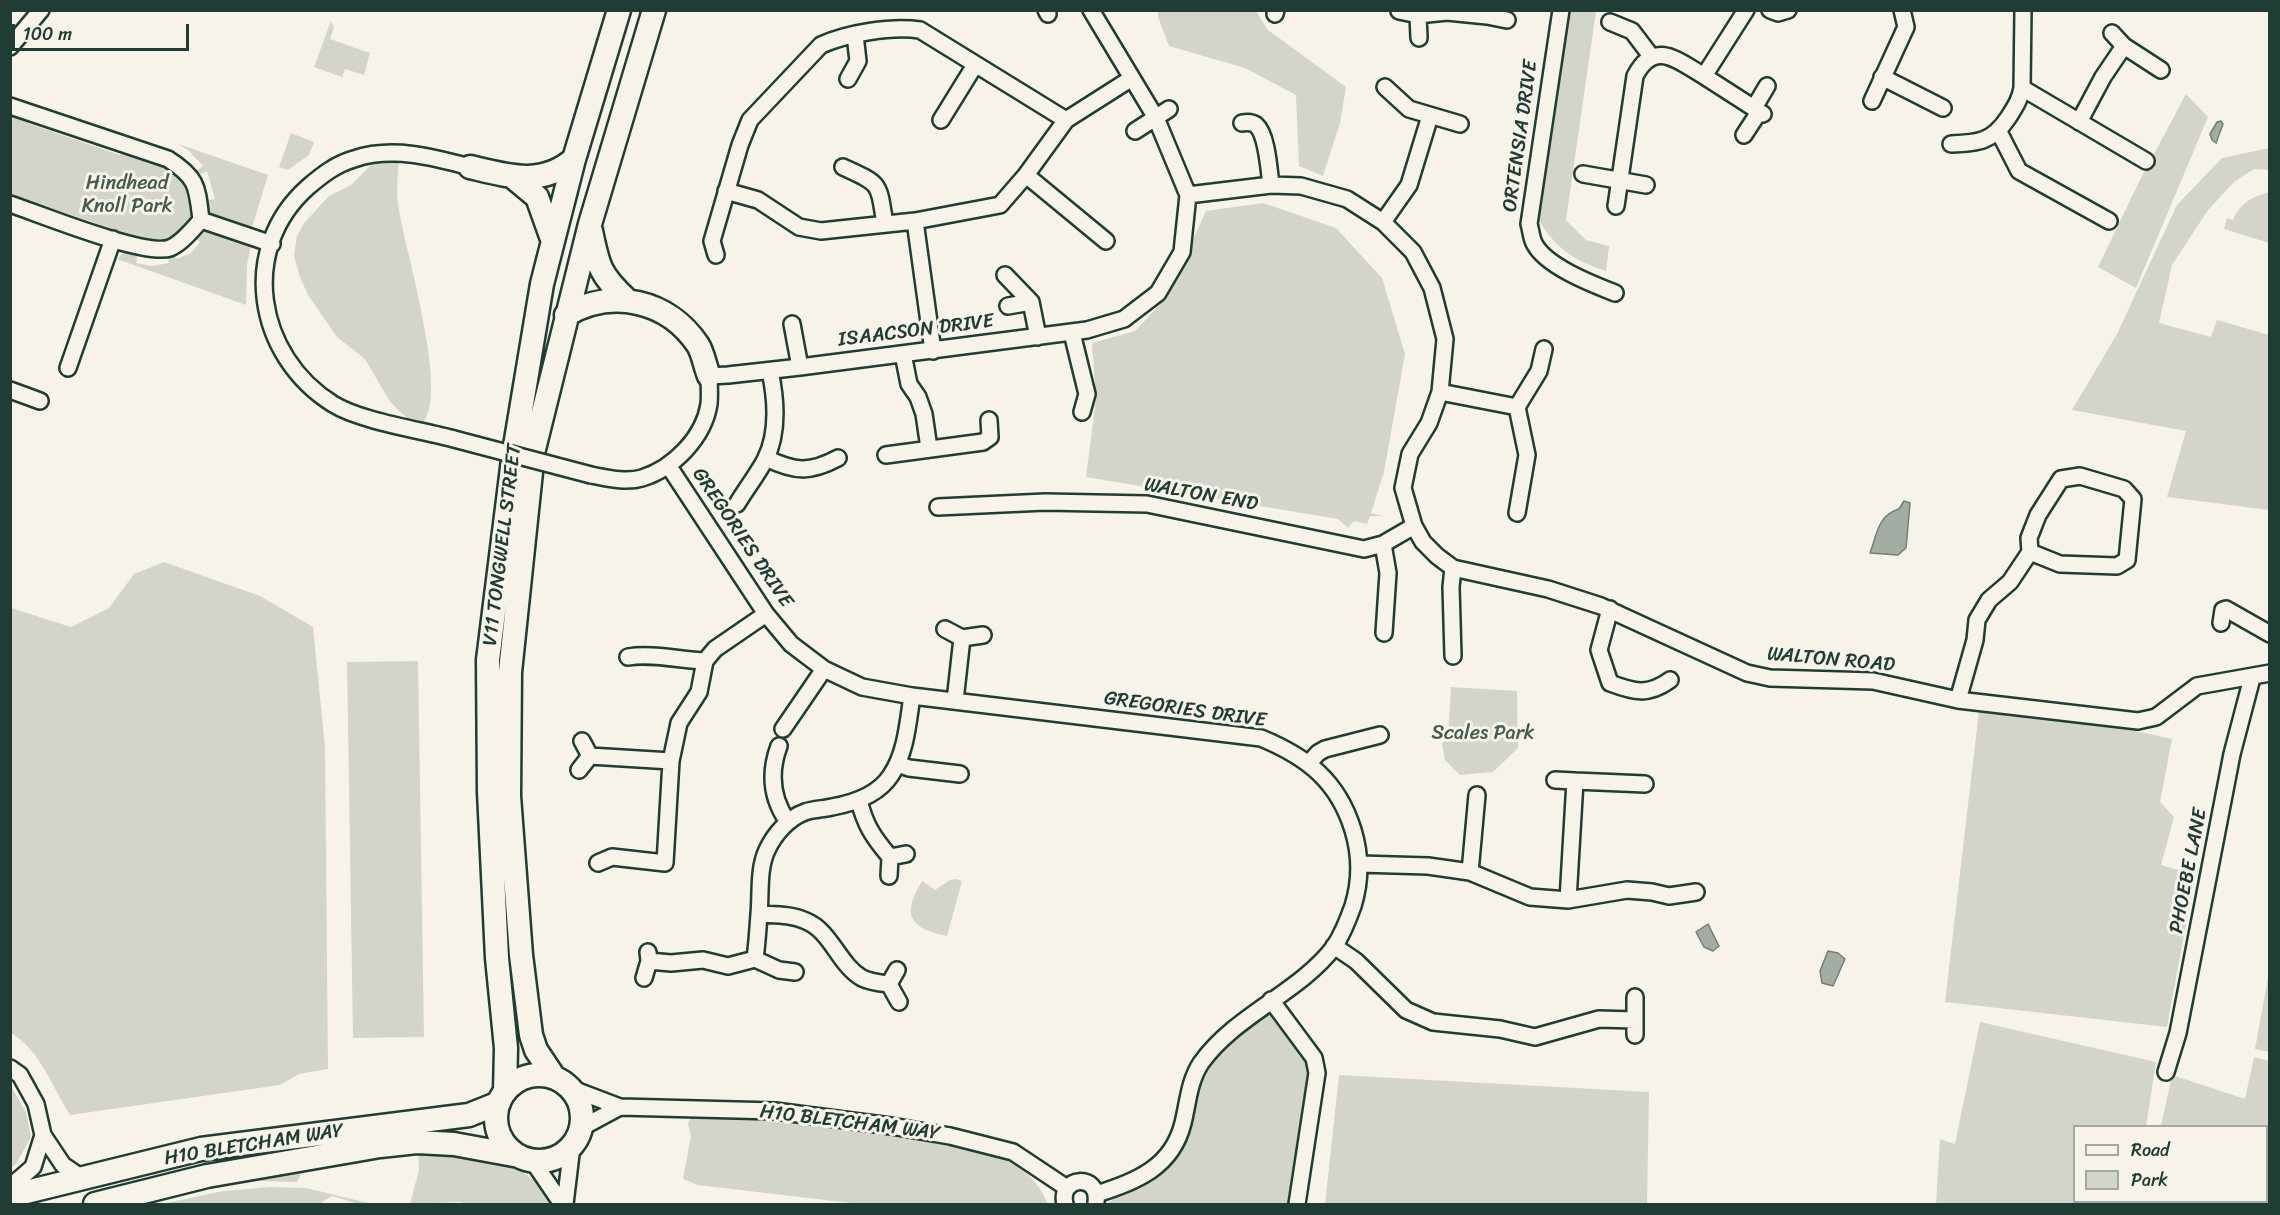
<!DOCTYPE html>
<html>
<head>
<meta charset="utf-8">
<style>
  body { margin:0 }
  #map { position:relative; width:2280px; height:1215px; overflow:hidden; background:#f7f3e8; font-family:Sriracha,sans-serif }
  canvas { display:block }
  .frame { position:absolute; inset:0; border:12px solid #1f3d34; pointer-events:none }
  .legend { position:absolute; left:2073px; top:1125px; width:195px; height:78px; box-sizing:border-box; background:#f7f3e8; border:2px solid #a1aaa0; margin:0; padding:8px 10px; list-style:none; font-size:18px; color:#1f3d34 }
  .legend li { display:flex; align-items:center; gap:12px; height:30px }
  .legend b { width:30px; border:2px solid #a1aaa0 }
  .scale { position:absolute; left:12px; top:24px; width:177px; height:27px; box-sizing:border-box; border:3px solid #1f3d34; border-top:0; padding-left:8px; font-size:18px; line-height:21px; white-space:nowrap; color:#1f3d34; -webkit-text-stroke:4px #f7f3e8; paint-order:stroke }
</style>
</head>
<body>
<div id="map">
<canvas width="2280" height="1215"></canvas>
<div class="frame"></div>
<ul class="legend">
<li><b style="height:8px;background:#f7f3e8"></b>Road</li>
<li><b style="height:16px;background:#d3d5ca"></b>Park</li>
</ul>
<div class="scale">100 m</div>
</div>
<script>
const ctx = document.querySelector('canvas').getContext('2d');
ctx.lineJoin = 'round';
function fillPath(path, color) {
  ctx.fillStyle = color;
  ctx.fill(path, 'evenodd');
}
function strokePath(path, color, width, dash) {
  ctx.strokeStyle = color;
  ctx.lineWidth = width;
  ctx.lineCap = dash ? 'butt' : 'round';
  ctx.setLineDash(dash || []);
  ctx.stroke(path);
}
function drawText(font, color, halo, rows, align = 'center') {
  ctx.font = font + ' Sriracha,sans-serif';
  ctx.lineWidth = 6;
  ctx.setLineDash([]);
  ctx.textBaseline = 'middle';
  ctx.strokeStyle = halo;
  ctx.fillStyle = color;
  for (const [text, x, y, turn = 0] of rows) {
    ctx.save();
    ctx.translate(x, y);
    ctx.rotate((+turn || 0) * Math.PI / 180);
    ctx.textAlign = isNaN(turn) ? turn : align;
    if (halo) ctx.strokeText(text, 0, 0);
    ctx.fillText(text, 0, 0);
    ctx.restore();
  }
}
fillPath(new Path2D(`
  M1158,11H1256L1268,30L1346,87L1340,123L1323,176L1299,166L1296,95L1245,68L1169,46L1158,17Z
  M1569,11H1596L1566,220L1586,240L1609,246L1606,271C1574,261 1557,249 1539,221Z
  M331,21L334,27L330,39L370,53L364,75L345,69L342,77L314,67Z
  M2186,94L2208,117L2136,288L2098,267L2139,182Z
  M11,113L28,119L27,123L120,155L122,151L171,169L187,183L194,207L190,222L178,237L159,244L94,227L95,223L11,195Z
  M291,133L314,142L309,155L288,170L279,167Z
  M178,144L268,175L251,231C226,223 215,226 204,201L215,199L207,171L197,176L195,172L203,166L188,150Z
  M2269,148V170L2254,169L2234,182L2208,210L2172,265L2159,323L2211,337L2217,320L2269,335V510L2167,497L2186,431L2072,410L2117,334L2177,205L2222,158Z
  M399,158C398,173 396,189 398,204C403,244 451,396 422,423L411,421L398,410L389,400L365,359L337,337L308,295L300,277L294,256L297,236L304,223L329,196L351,185L372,164L379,161Z
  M2269,192V243L2224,229L2227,218L2233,220C2240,203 2252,197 2269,192Z
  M1263,203L1336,228L1382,278L1405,354L1384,472L1371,513L1382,516H1370L1367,524L1354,521L1348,528L1338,519L1086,477L1096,400L1092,343L1135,331L1167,297L1206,211Z
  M204,230L251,245L247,265L246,305L117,259C124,251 128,251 138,252L136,263L152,266L169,263L167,255L175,253L177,259L191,253L200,242L195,238Z
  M164,562L260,596L313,627L325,747L328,1069L299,1074L280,1085L70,1115C53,1088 40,1050 11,1033V608L71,627L109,608L134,574Z
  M418,661L424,1037L353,1038L347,662Z
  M1451,687L1517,691L1518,748L1493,772L1460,775L1445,760L1442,744L1448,736Z
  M1979,711L2065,715L2172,739L2160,802L2174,817L2161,865L2195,875L2167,1027L1945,1002Z
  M956,879L962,881L947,936C908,928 902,914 922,881L935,890L950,880Z
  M2269,972V1052L2255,1049Z
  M1268,1010L1305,1054L1309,1064L1289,1204H1107L1163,1163L1206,1060Z
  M1980,1022L2156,1062L2146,1126H2074V1202H2126L2125,1204H1936L1940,1139L1955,1144Z
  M2254,1057L2269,1061V1204H2140L2141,1202H2266V1126H2161L2172,1075L2245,1099Z
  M1339,1075L1649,1092L1647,1204H1325Z
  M11,1086L26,1113L31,1137L16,1164L11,1168Z
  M691,1119H769L828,1125L979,1149C1010,1159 1035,1173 1048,1204H859L698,1185L683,1179L691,1136L688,1123Z
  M418,1147C456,1153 537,1159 551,1204H464L461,1202L410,1204L419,1170Z
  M305,1167L297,1182L258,1181L209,1188L135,1204L258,1174Z
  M270,1187L306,1188L373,1204H358L332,1196L319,1204H162L223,1191Z`), '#d3d5ca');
const water = new Path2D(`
  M2221,121L2223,124L2216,143L2212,140L2210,134L2217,122Z
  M1904,501L1910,503L1906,548L1898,555L1870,553C1877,534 1878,515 1899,509Z
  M1708,924L1719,946L1713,951L1704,947L1696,932Z
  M1828,951L1838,953L1845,959L1833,986L1822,983L1820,971Z`);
fillPath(water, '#a4ada3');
strokePath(water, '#6f8077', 1.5);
const minor = new Path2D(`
  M1046,10L1048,14
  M1561,10L1529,224C1531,230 1531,237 1534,243C1545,266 1592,284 1615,293
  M1770,10L1778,13L1788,10
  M2023,10L2022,88L2146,161
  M1399,11L1418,15L1447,12L1487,16L1488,10
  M1275,14L1276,10
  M1418,15L1419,38
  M1487,16L1507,20
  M1610,22L1632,31L1651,56
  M2112,33L2124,46
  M10,47L41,10
  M1704,76L1763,114
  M1882,77L1943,108
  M848,79L858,61L855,35
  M1385,87L1409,109L1460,124
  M1872,101L1906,27L1902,10
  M10,106L168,159C198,178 197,187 201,220C193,229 182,243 170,248C145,257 40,214 10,204
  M1754,108L1767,86
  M941,120L975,65
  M2079,122L2103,77L2124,46L2161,70
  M1242,123C1247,122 1252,122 1256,125C1267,134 1269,170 1271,185
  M1135,131L1169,109
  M1999,132L2019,171L2109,221
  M1744,135L1759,112
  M1951,144C1978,143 1992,142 2008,118C2015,107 2020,100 2022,88
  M843,167C882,185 878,182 885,224
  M1583,174L1646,185
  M1026,175L1106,241
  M726,191L758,200L799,227L821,231L915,221L1000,205L1026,175L1066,120L1132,78
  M1188,195L1271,185L1301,186L1347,199L1383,222L1413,252L1432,288L1445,339L1440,392L1429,423L1410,454L1403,488L1414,526L1423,542L1437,556L1453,568L1548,589L1601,606L1747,673L1770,678L1873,681L1958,700L2138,721L2156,717L2197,686L2270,673
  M1616,206L1635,76C1654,39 1677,60 1704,76L1746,10
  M201,220L272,244
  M915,221L933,351
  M1383,222L1409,185L1430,116
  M716,255L712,241L740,145L750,120L821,45C848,33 891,26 920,30L1066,120
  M1005,275L1031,302
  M1031,302L1038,337
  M1008,306L1031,302
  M792,324L800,367
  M1072,333L1087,394L1082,412
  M903,354L909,384L918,397L924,414L929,448
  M68,368L113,239
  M10,390L40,401
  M1440,392L1517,407
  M454,439C421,430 360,421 333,404C256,356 238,249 308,187C322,175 336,164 354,159C392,146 433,157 470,167
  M886,455L983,442L990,437L989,420
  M766,458C795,472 810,473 838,458
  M668,465L766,614L791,644L824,669L862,687L912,696L1261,738C1307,757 1338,781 1353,830C1361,856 1361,880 1353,906C1348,920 1342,935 1334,947C1299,993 1235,1015 1201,1063C1189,1081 1188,1103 1183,1123C1172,1168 1136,1181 1097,1194
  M591,475C607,478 626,483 642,478C674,468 704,437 709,404C710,395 709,385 709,376L728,375L800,367L1087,330L1124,319L1158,293L1182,252L1188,195L1156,118L1091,10
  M737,504C746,489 757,475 765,460C779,433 776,399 770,371
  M938,507L1045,502L1147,504L1364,549L1383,544L1414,526
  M1517,513L1527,455L1517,407L1539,371L1544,349
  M1383,544L1388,573L1384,633
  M1610,609L1599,650L1610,683C1634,692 1648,696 1670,680
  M2221,623L2223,610L2226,609L2270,634
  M945,629L962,638L955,701
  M962,638L983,635
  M1453,656L1451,587L1453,568
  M628,657C651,653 680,660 705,661
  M1958,700L1975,640L1977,620L1989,600L2010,582L2030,552L2029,538L2038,515L2061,479L2080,476L2124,489L2133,499L2127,560L2117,566L2060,564L2030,552
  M783,729L824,669
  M582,741L590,756
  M779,746C769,773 771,798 788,822
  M590,756L671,761
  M1309,763L1318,753L1325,749L1380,735
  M898,764L909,768L960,774
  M579,770L590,756
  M1555,780L1575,781
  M859,800C865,825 873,837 890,857L889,876
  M890,857L906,854
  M598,863L612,857L665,863L671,761L679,723L699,692L705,661L715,649L766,614
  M1360,864L1428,866L1470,872L1530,897L1568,900L1627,890L1652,892L1669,896L1696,892
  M1470,872L1477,795
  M1568,900L1575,781L1645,784
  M759,914C775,915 791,914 806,921C831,931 839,965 862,978C870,982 880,983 889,984
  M1334,946L1356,961L1406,1010L1433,1022L1500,1029L1535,1037L1599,1019L1635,1020
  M755,959C757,944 758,929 759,914C761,893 758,869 767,850C774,835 788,818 805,812C813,809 824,809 832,807C854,803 879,794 891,775C906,753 908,722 912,696
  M649,961L671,963L703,960L728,966L755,959L779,970L795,972
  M644,978L649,961L648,952
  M889,984L899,1002
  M889,984L897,970
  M1635,997V1035
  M1271,1000L1314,1058L1317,1073L1297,1204
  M10,1068L20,1075L36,1104L43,1135L63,1165L82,1178
  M2166,1072L2178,1033L2232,754L2252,678
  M570,1088L620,1107L775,1111L891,1126L950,1136L1013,1152L1067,1188
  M581,1128L620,1107
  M532,1160L562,1204
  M10,1187L33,1167L43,1135
  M565,1204L572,1146
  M1065,1204C1058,1176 1100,1173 1096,1202`);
const highway = new Path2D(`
  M470,167C508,176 542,187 574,159
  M514,178L537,197L552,239
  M591,231C598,266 600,275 627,300
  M566,315C612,288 668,300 698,345C703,353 705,366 709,376
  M496 1118a43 43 0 1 1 86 0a43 43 0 1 1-86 0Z
  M554,1077L536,1050L531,1035L521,955L509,796L510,672L533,453L590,224L654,10
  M505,1092L506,1048L497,958L489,792L488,660L514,452L542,284L574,159L619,10
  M10,1196L201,1149L469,1115L499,1103
  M95,1204L207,1176L380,1146L417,1142L454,1144L519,1156`);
strokePath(minor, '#1f3d34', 20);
strokePath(highway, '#1f3d34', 27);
strokePath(minor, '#f7f3e8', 15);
strokePath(highway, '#f7f3e8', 22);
const minorBridge = new Path2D(`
  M454,439L591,475`);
strokePath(minorBridge, '#1f3d34', 20, []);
strokePath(minorBridge, '#f7f3e8', 15);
drawText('20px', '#1f3d34', '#f7f3e8', [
  ["ORTENSIA DRIVE",1521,136,-82],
  ["ISAACSON DRIVE",916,331,-7],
  ["WALTON END",1201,495,10],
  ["GREGORIES DRIVE",742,538,56],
  ["V11 TONGWELL STREET",503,545,-83],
  ["WALTON ROAD",1831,660,5],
  ["GREGORIES DRIVE",1185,710,8],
  ["PHOEBE LANE",2189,871,-79],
  ["H10 BLETCHAM WAY",850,1123,7],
  ["H10 BLETCHAM WAY",254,1145,-9]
]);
drawText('20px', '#435b52', '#f7f3e8', [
  ["Hindhead",127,184],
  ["Knoll Park",127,207],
  ["Scales Park",1483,734]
]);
</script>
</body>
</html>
